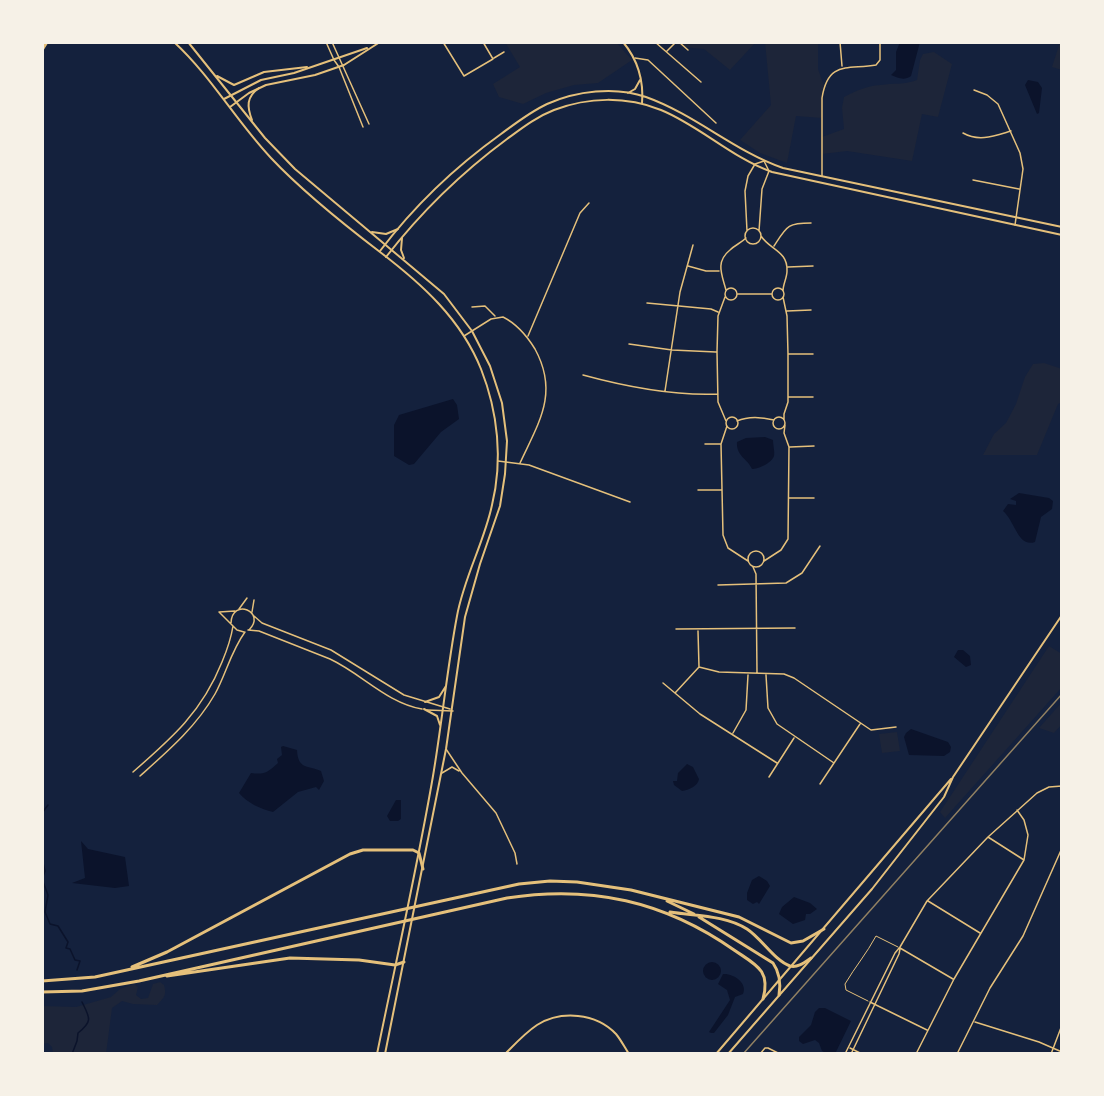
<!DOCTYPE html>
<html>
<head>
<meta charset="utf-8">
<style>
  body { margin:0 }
  #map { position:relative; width:1104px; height:1096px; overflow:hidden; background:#14213d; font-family:"DM Sans",sans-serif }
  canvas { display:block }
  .frame { position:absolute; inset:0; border:44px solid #f6f1e7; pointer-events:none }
</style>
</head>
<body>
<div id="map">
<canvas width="1104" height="1096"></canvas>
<div class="frame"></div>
</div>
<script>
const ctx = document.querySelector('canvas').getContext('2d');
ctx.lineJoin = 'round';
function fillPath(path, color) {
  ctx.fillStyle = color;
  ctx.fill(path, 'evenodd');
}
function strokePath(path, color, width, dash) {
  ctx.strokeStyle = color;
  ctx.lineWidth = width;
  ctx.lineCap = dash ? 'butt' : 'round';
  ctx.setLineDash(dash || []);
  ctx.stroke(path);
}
fillPath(new Path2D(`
  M505,42H616L632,60L598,83L574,85L546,93L523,104L499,97L493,84L520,67Z
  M675,42H756L730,70L704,49L681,47Z
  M765,42H818V69L824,86L822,118L796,116L787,163L760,153L740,140L771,105Z
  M1060,42H1062V70L1052,67Z
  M934,52L952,64L938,117L922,114L912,161L847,151L822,154V137L844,129L842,108L844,97C856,91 866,86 880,85C893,83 905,85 917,80L920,60L923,54Z
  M1044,363L1062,369V402L1058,404L1037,455H983L994,434L1006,423L1016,404L1025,377L1033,364Z
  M1049,646L1062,654V687L945,818L940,812Z
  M1062,702V724L1054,733L1039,728Z
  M897,732L900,751L882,753L879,734Z
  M160,982L164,985C167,995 164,998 157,1005L133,1004L122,1001L112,1008L106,1054H53L52,1047L48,1043L42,1044V1006L76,1007L111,997L120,989L134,984L138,987L136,995L141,999L148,998L153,984Z`), '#1d2539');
fillPath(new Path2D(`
  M900,42H920L911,76C904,81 898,78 891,75L896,70V52Z
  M1028,80L1038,82L1042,88L1039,113L1037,114L1025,85Z
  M453,399L457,405L459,419L441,432L414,464L409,465L394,456V425L399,415Z
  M765,437L773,440C773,445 775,452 774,456C772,463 758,469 752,469C747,458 736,456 737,442L746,438Z
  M1019,493L1049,498L1053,501L1052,509L1041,517L1035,542C1018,548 1015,521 1003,511L1008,504L1016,505V501L1010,499Z
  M958,650H963L970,656L971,665L966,667L954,657Z
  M911,729L948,742L951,747L950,752L944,756L909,755L904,737L906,733Z
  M283,746L297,750C298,770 308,765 321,771L324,781L319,790L316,787L298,792L273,812C261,809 247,803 239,793L251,773C265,775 268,772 278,763L277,759L282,755L281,747Z
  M687,764L693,767L699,779C698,786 689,790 682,791L674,785L673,781H677L678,773Z
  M396,800H401V819L398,821H390L387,816Z
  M81,841L88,849L125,857L129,886L115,888L72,883L85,878Z
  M759,876L767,881L770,886L759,904L757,902L753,904L747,900V893L752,880Z
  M794,897L810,903L817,909L810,914H806L805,920L793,924L779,914L782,907Z
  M703 971a9 9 0 1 1 18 0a9 9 0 1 1-18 0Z
  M723,974C733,973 748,983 743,994L735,997L728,1015L714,1033H711L709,1032L730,1000L727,990L718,984Z
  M819,1008H825L851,1021L835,1054H828L822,1051L819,1043L815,1040L803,1044L799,1041V1037L811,1025L815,1012Z`), '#0b132b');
strokePath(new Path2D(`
  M42,813L48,805
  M42,859L45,871L42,879L48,895L45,912L50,924L58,926L68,942L66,948L70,949L75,960L80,961L77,970
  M72,1054L77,1041L78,1033C93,1021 90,1018 82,1002`), '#0b132b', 1.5);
strokePath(new Path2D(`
  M868,1001L846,990L845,984C855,967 867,953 876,936L898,947`), '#e5c07b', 1);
strokePath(new Path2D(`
  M326,42L334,60L339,67L363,127
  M332,42L369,124
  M443,42L464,76L493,59L483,42
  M655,42L701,82
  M679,42L688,50
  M840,42L842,66
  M667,51L676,42
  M494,58L504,52
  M635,58L648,60L716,123
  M974,90L987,95L998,104L1020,153L1023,169L1015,225
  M963,133C979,142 994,136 1011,131
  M822,176V98C828,60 848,70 876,65L880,60V42
  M973,180L1019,189
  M745 236a8 8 0 1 1 16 0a8 8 0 1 1-16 0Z
  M747,231L745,191L748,176L755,164L764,161L769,171L762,189L759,231
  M761,236C770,250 788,251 787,271C787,278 783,284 783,291
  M774,246C787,226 787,223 811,223
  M688,266L706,271H719
  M788,267L813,266
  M725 294a6 6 0 1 1 12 0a6 6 0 1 1-12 0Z
  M772 294a6 6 0 1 1 12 0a6 6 0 1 1-12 0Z
  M726,290C722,275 715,262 730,250C735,245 741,243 746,238
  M738,294H772
  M725,297L718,316L717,352L718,402L726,421
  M783,297L787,316L788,354V402L784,414V420
  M647,303L711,309L718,312
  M472,307L485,306L495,316
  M787,311L811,310
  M464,336L491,319L503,317C517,324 527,336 535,349C559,393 539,422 520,463
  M528,336L580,213L589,203
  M629,344L672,350L716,352
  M789,354H813
  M583,375C627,387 672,396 718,394
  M665,391L680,292L693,245
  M789,397H813
  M773 423a6 6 0 1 1 12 0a6 6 0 1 1-12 0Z
  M726 423a6 6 0 1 1 12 0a6 6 0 1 1-12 0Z
  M737,421C748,416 762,417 774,420
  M727,426L721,444L723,535L728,548L748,561
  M705,444H720
  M790,447L814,446
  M498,461L529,465L630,502
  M698,490H721
  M789,498H814
  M748 559a8 8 0 1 1 16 0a8 8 0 1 1-16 0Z
  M764,561L781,550L788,539L789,447L784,433L785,425
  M753,567L756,574L757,673
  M718,585L786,583L802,573L820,546
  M239,609L247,598
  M235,611L219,612L237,630L244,632
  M252,612L254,600
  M254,616L262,623L331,650L404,695L450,709
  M231,623C232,597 267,612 249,630
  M676,629L795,628
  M248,630L259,631L330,659C362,674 387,703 422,709
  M699,667L719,672L784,674L794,678L871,730L896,727
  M766,675L768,708L777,724L834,763
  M663,683L700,714L777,763
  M675,693L699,667L698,631
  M427,710L453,711
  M733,733L746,710L748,675
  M446,749L462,773L496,813L515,853L517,864
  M133,772C172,738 202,712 222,662C227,650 231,639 233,626
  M442,773L452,767L459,771
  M140,776C168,751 196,727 215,694C226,674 231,651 245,632
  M769,777L794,738
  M820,784L860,724
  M988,837L1024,860
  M928,901L980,933
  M900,948L953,979
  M870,1002L927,1030
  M975,1022L1039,1042L1062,1052
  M850,1048L862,1054
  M760,1054L765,1048H768L780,1054
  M845,1054L895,953L900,947L927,901L988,837L1037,793L1049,787L1062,786
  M851,1054L899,954L900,949
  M916,1054L954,979L1024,860L1028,835L1024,820L1017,810
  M957,1054L990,988L1023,936L1062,848
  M1051,1054L1062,1025`), '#e5c07b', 1.5);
strokePath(new Path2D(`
  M623,42C638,60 644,80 642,104
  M628,93L635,89L640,80
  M380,251C414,206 455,167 501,134C516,123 530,112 547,104C576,91 615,86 646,97C696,115 734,151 783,168L1062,227
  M386,257C421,212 461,173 507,139C522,128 536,117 554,110C588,97 626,96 661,110C700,126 732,158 772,172L1062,235
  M505,1054C515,1044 525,1033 537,1025C561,1010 596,1013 616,1034C621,1040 625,1048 629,1054`), '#e5c07b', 2);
strokePath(new Path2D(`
  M224,99L261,80L294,73L367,48
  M230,107L249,93L266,85L315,75L344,65L380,42`), '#e5c07b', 2);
strokePath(new Path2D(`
  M174,42C211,76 236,121 271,158C303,192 342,223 380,252C422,284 461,319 481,369C498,412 503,460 492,505C484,543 464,577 457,616C447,669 442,723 433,776C417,869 396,961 377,1054
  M188,42L265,138L295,169L444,294L472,331L490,366L502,403L507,441L505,474L500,506L480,564L465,617L446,749L385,1054
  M217,76L234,85L264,72L307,67
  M252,120C247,107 246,97 259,88
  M372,232L386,234L398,229
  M402,238L401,250L404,258
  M425,702L439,697L446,686
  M424,709L437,716L440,725
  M716,1054L951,779
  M728,1054L872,889L944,797L953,777L1062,615`), '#e5c07b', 2);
strokePath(new Path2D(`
  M42,50L47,42
  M667,901L694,914
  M670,912C695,916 725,915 747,929C761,938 775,961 790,966C798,968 805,962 811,958
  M699,917L773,963C780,973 781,983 779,995
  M132,967L167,952L350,854L363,850H413L419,853L423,869
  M167,976L290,958L359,960L395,965L404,962
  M42,981L95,977L519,884L550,881L577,882L631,890L739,917L791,943L803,941L824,929
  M42,992L82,991L139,981L507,898C591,885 664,901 734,950C756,965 771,970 763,999`), '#e5c07b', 3);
strokePath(new Path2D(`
  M743,1054L1062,694`), '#918062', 1.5);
</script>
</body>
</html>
